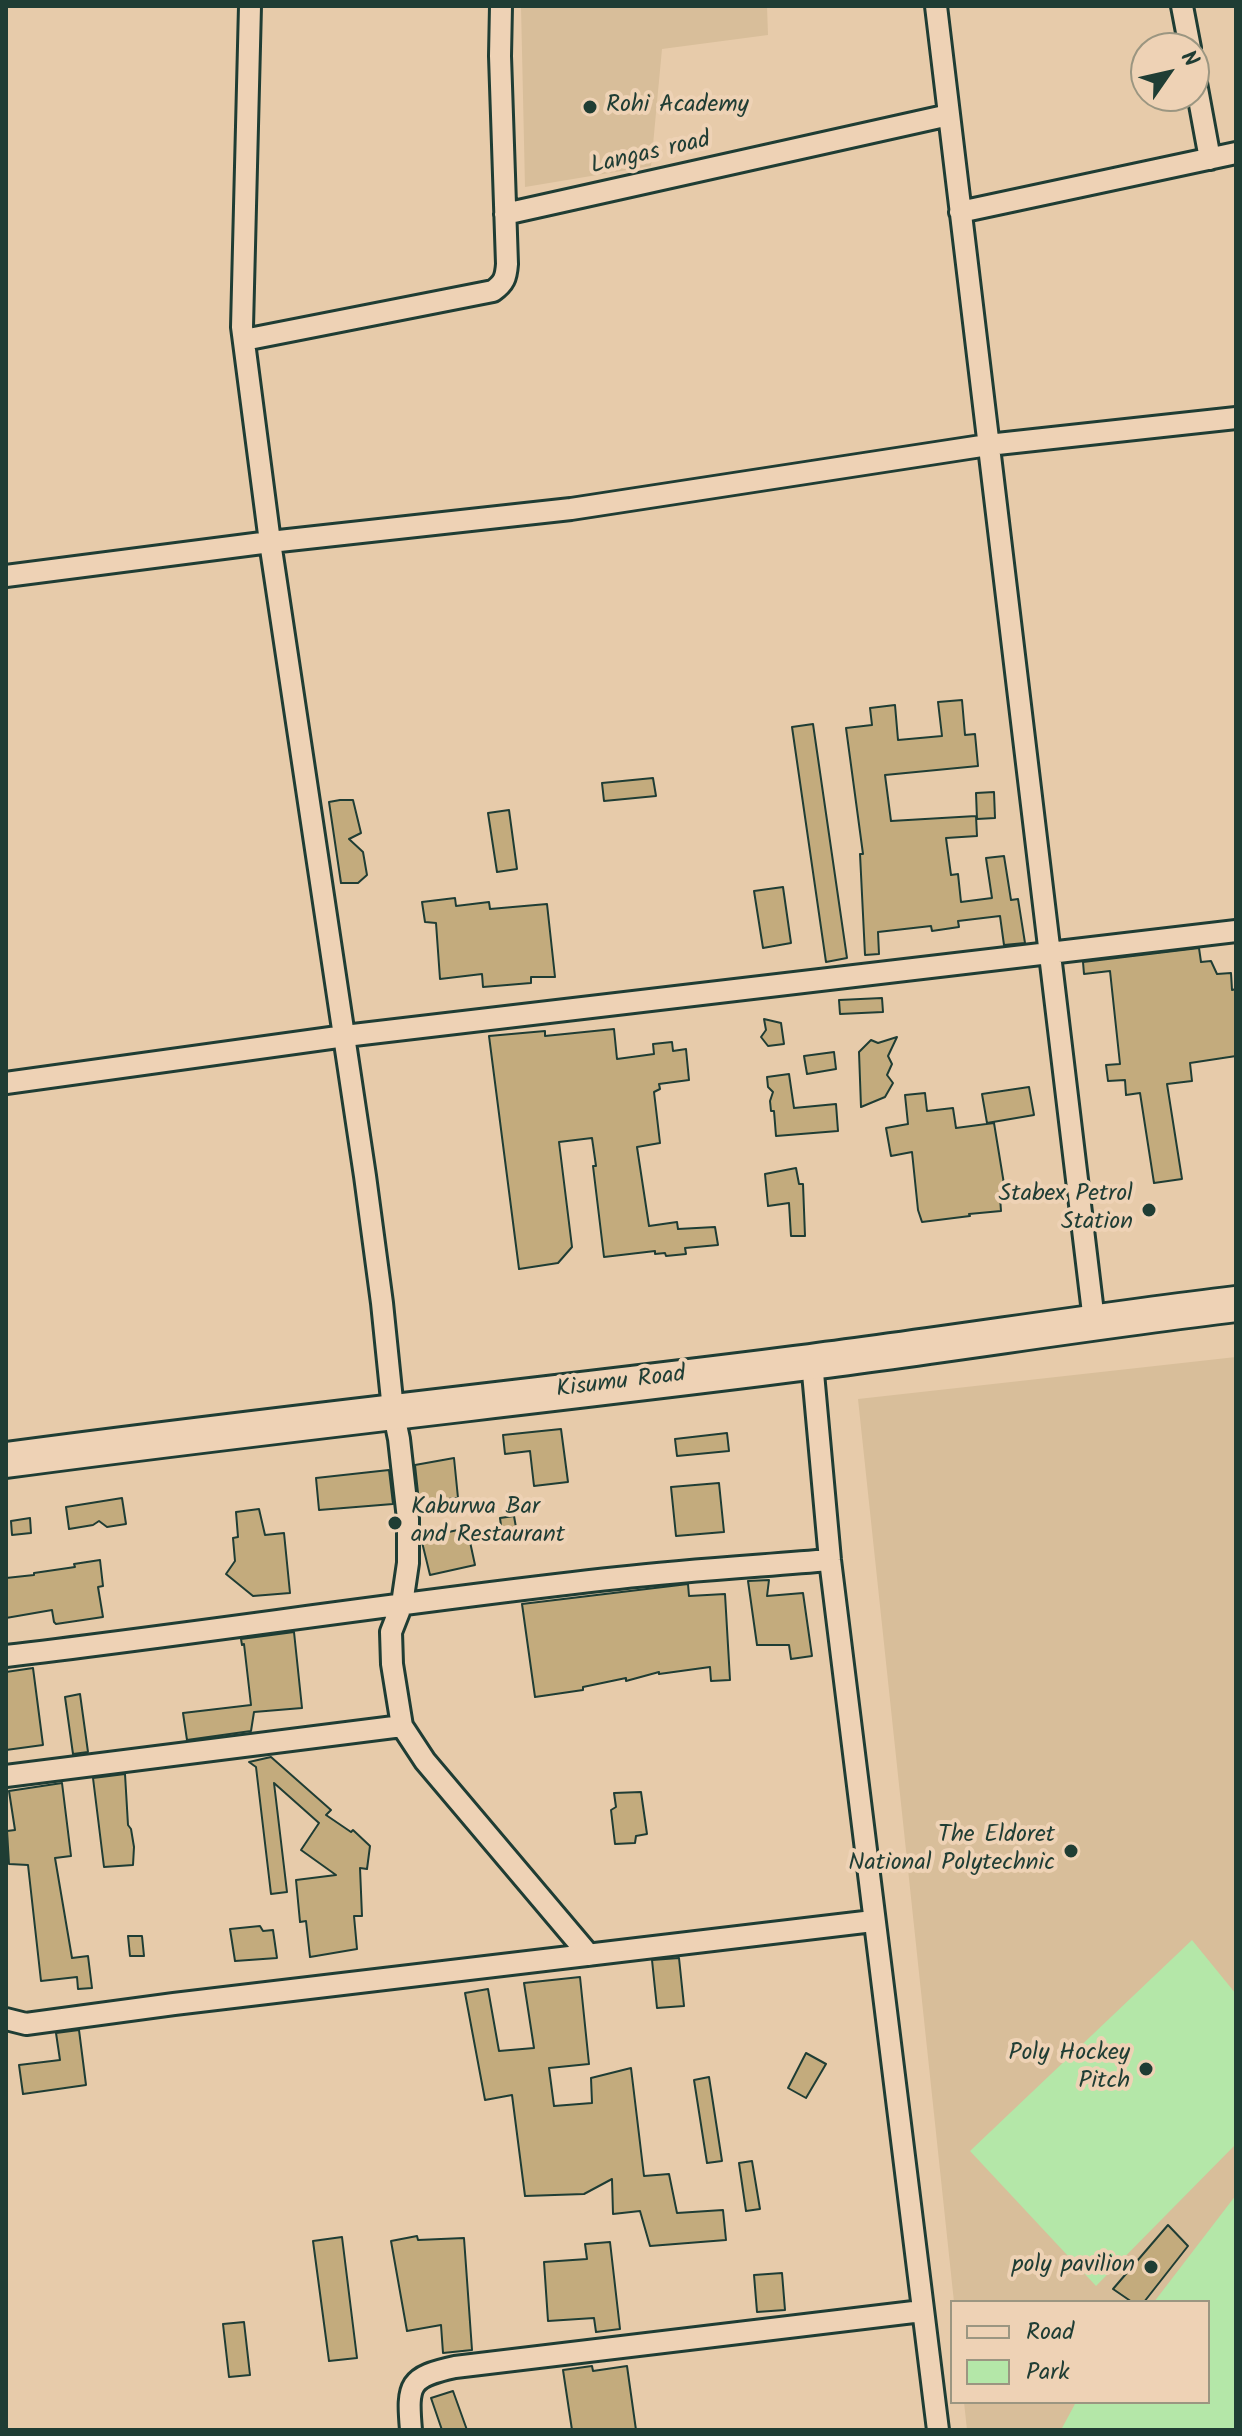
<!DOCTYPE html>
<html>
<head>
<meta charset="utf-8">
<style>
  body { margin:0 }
  #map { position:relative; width:1242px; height:2436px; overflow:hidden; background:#e7cbaa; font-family:Kalam,sans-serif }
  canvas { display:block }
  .frame { position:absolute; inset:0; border:8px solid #1f3d34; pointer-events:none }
  .legend { position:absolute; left:950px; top:2300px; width:260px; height:104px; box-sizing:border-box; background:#eed2b5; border:2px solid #9b9681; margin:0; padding:10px 14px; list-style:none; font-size:24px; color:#1f3d34 }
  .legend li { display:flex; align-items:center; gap:16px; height:40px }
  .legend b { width:40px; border:2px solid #9b9681 }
  .north { position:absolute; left:1130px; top:32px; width:80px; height:80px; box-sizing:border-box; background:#eed2b5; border:2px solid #9b9681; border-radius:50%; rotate:56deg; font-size:22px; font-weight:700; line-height:32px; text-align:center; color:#1f3d34 }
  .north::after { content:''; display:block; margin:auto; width:28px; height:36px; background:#1f3d34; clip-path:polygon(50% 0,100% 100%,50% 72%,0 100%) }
</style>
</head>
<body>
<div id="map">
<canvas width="1242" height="2436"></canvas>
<div class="frame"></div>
<ul class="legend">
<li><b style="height:10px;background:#eed2b5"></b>Road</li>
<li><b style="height:22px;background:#b4e7a8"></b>Park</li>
</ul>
<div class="north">N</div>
</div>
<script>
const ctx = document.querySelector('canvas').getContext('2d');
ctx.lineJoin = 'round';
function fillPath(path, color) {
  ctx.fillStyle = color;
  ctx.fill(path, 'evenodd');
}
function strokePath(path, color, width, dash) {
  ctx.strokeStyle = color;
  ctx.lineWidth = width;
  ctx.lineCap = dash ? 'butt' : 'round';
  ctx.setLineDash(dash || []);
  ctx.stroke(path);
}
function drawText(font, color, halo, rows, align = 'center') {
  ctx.font = font + ' Kalam,sans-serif';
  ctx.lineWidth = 8;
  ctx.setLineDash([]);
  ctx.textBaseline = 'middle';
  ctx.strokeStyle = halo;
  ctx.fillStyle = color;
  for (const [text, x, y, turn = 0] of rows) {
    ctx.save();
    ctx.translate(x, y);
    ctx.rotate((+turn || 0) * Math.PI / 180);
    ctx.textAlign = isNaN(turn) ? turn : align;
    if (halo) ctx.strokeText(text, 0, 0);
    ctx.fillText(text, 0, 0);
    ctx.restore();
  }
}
fillPath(new Path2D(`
  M521,6H767L768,35L662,49L651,166L525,187Z
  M1236,1357V2430H967L964,2402H1208V2302H954L858,1399Z`), '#d8be9a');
fillPath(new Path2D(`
  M1192,1940L1236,1994V2144L1096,2286L970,2151Z
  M1236,2195V2430H1061L1076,2402H1208V2302H1154Z`), '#b4e7a8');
const building = new Path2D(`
  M962,700L965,735L975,734L978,766L885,775L891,821L976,816L977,836L946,838L951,875L958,874L961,902L992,898L986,858L1004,856L1011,900L1018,899L1025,943L1004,945L1000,916L958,921L959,927L932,931L931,926L878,932L879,954L865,955L860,854H863L846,728L872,725L870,708L895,705L898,740L942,736L938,702Z
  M813,724L847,958L826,962L792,727Z
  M653,778L656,796L604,801L602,783Z
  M994,792L995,818L977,819L976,793Z
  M340,800H353L361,833L349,839L363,852L367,875L358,883H341L329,802Z
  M509,810L517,869L497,872L488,813Z
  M783,887L791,943L763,948L754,891Z
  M455,898L456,906L489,902L490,909L547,904L555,977H531V983L483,987L482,974L440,979L436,923L425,922L422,902Z
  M1199,948L1201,962L1211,961L1217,974L1231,973L1232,990L1236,989V1056L1190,1063L1192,1081L1167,1084L1182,1179L1154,1183L1140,1093L1126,1095L1125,1080L1108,1081L1106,1065L1120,1064L1110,971L1084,974L1083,962Z
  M882,998L883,1012L840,1014L839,1000Z
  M764,1019L781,1023L784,1044L768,1046L761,1037L766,1030Z
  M614,1029L617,1059L654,1054L653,1044L672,1042L673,1051L686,1049L689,1080L659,1084L660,1089L654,1092L660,1143L637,1147L649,1226L677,1222L678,1229L715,1227L718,1245L685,1248L686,1254L666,1256L665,1253L655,1254V1251L604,1257L593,1166H596L592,1138L559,1142L572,1247L558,1263L519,1269L489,1036L545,1031V1036Z
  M897,1037L888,1056L892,1064L887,1075L893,1083L885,1097L861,1107L859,1052L871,1040L878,1043Z
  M834,1052L836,1069L807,1074L804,1056Z
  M789,1074L794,1108L836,1104L838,1131L776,1136L774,1111H771L770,1101L773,1092L768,1087L767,1077Z
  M1029,1087L1034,1115L987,1123L982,1094Z
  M925,1093L927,1111L953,1108L956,1128L994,1123L1004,1184L1005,1196L1000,1197L1001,1211L969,1214L970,1216L922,1222L918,1210L912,1152L891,1156L886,1128L908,1124L905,1095Z
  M796,1168L799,1184H803L805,1236H791L789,1203L768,1206L765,1174Z
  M561,1429L568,1482L534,1486L530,1451L505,1454L503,1435Z
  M727,1433L729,1451L677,1456L675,1439Z
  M454,1458L458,1498L419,1502L415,1465Z
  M389,1470L393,1504L319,1510L316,1478Z
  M719,1483L724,1532L676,1536L671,1487Z
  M122,1498L126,1524L107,1527L99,1521L93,1525L69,1529L66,1507Z
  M259,1509L265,1535L284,1533L290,1593L253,1596L226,1574L235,1561L233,1538L238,1537L236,1512Z
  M514,1516L518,1539L503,1541L500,1518Z
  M30,1518L31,1533L12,1535L11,1521Z
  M467,1528L475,1565L430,1575L421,1538Z
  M100,1560L103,1586L98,1587L103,1617L56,1624L54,1622L52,1610L6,1618V1578L34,1575V1573L75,1567L74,1564Z
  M769,1580L767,1596L803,1593L812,1656L791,1659L789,1645H757L748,1581Z
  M688,1584L689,1596L725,1594L730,1680L711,1681L710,1667L659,1674V1672L626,1681V1678L583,1687V1690L535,1697L522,1604Z
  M294,1632L302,1708L254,1712L251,1731L187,1740L183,1713L251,1705L244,1644L242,1645L241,1639Z
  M33,1668L43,1745L6,1750V1672Z
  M80,1694L88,1752L73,1754L65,1697Z
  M271,1757L331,1810L326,1815L351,1832L353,1830L370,1846L367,1869L360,1868L362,1916H354L357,1949L310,1957L306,1921L300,1922L296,1880L336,1875L301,1850L319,1823L274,1783L287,1892L271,1894L256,1767L249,1762Z
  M125,1774L128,1825L131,1829L134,1847L133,1865L104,1867L93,1778Z
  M62,1783L71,1856L55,1858L72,1958L88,1956L92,1988L78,1989L77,1977L41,1981L28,1865L9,1864L7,1831L15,1830L9,1791Z
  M641,1792L647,1834L636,1836L635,1843L615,1844L611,1810L616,1807L614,1793Z
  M260,1926L263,1931L273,1930L277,1958L235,1961L230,1929Z
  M128,1936H142L144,1956H130Z
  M679,1958L684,2006L657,2008L652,1960Z
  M580,1977L589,2064L549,2068L554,2106L592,2103L591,2078L631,2068L644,2176L669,2174L677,2213L723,2210L726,2240L650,2246L640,2211L613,2214L612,2179L584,2194L525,2196L512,2095L485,2100L465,1993L488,1989L499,2051L534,2048L524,1983Z
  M79,2030L86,2085L23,2094L19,2065L60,2060L56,2033Z
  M806,2053L826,2064L806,2098L788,2088Z
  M709,2077L722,2161L707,2163L694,2080Z
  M752,2161L760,2209L746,2211L739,2163Z
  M1168,2225L1188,2246L1144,2302H1132L1113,2289Z
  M417,2236L418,2240L464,2238L472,2350L443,2353L441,2325L407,2331L391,2241Z
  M342,2237L357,2358L329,2361L313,2241Z
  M610,2242L620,2329L596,2332L594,2318L548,2321L544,2262L587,2259L585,2244Z
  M782,2273L785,2310L757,2312L754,2275Z
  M244,2322L250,2375L229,2377L223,2324Z
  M592,2366L593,2371L627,2366L636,2430H572L563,2370Z
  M453,2391L467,2430H442L431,2398Z`);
fillPath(building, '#c3ab7d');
strokePath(building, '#1f3d34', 2);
const minor = new Path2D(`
  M250,6L242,327L270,542L365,1176L382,1303L393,1410L399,1439L408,1519V1563L402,1604L391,1632L392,1664L402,1726L425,1761L589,1955
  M936,6L1094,1321
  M1182,6L1190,48
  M1194,72L1210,159
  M960,212L1236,153
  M505,214L949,115
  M244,340L493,291C504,283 506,278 507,264L500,56L501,6
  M6,576L270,542L571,509L988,445L1236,418
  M6,1083L345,1036L1236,931
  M812,1362L830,1560L938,2430
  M6,1656C210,1632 414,1600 618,1578C689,1570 759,1566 830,1560
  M6,1776L402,1726
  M6,2019L26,2024L174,2004L873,1921
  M411,2430C407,2384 409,2377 455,2367L922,2311`);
const trunk = new Path2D(`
  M6,1460C274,1424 542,1396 810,1362C952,1344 1094,1321 1236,1304`);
strokePath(minor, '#1f3d34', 26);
strokePath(trunk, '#1f3d34', 40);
strokePath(minor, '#eed2b5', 20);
strokePath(trunk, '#eed2b5', 34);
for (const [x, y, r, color] of [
  [590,107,8,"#1f3d34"],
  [1149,1210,8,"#1f3d34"],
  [395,1523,8,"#1f3d34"],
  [1071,1851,8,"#1f3d34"],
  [1146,2069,8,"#1f3d34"],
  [1151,2267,8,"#1f3d34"]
]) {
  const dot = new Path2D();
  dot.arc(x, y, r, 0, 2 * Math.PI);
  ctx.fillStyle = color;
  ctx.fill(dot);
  strokePath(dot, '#eed2b5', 3);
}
drawText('24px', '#1f3d34', '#eed2b5', [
  ["Rohi Academy",606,107,"left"],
  ["Stabex Petrol",1133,1196],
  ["Station",1133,1224],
  ["Kaburwa Bar",411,1509,"left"],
  ["and Restaurant",411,1537,"left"],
  ["The Eldoret",1055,1837],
  ["National Polytechnic",1055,1865],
  ["Poly Hockey",1130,2055],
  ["Pitch",1130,2083],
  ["poly pavilion",1135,2267]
], 'right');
drawText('24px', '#1f3d34', '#eed2b5', [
  ["Langas road",651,155,-13],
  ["Kisumu Road",621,1384,-7]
]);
</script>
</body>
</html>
